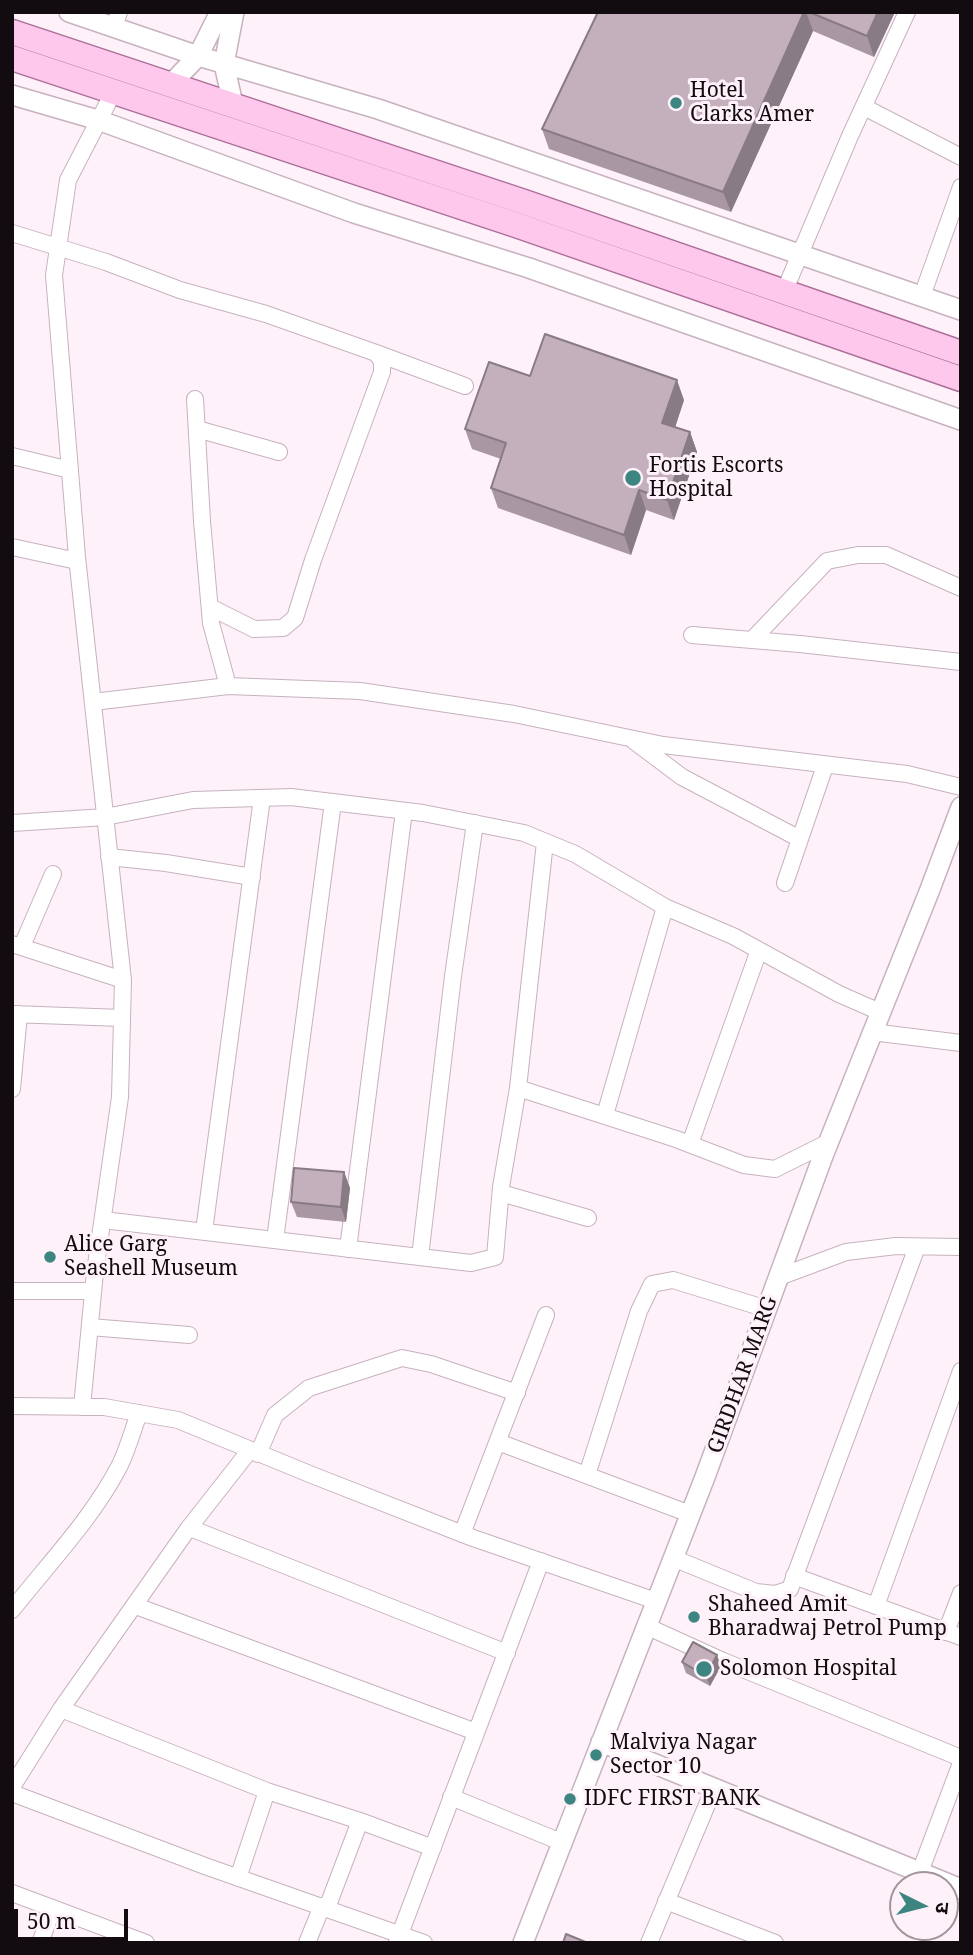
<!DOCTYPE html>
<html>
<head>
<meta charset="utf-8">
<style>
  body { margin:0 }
  #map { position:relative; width:973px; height:1955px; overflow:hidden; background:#fef1f9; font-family:"Noto Serif","Noto Sans Devanagari",serif }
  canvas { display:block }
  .frame { position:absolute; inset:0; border:14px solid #120b0f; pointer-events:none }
  .north { position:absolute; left:889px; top:1871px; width:70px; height:70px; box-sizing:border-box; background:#fef1f9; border:2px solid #a0959b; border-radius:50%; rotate:96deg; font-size:19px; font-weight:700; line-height:28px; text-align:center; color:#120b0f }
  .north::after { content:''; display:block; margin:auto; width:24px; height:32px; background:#3d8580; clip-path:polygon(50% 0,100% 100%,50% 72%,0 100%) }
  .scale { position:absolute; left:14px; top:1909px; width:114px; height:32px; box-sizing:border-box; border:4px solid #120b0f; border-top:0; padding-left:9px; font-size:21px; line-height:24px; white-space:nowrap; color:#120b0f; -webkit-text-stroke:5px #fef1f9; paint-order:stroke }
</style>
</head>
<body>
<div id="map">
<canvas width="973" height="1955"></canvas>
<div class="frame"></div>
<div class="north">उ</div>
<div class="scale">50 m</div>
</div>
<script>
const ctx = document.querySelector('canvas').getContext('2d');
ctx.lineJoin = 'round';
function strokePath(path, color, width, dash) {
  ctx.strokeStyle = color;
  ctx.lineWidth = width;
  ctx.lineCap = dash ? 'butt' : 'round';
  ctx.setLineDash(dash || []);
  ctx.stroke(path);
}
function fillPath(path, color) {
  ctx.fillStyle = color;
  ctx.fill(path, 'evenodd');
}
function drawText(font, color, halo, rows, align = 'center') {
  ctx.font = font + ' "Noto Serif",serif';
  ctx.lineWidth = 6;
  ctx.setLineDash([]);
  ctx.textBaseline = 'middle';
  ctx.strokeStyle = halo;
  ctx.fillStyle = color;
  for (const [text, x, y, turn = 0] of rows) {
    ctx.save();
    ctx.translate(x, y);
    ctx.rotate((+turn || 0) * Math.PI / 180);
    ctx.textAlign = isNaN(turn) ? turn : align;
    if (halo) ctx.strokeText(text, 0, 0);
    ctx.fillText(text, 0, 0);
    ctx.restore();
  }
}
const minor = new Path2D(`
  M114,27L119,12
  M864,107L961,157
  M12,233L106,262L180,290L266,314L376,353L382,361V372L313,560L295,618L283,628L254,629L210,607
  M784,292L850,136L907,12
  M922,296L961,187
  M376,353L465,386
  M195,399L202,521L211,623L228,686
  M197,429L279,452
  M12,456L70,470
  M12,547L77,561
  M692,635L800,644L961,662
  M752,640L827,561L858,555H886L961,588
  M93,702L228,686L360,691L514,714L663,745L907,774L961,787
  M634,741L682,777L800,839L825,766
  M12,823L105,817L193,800L291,797L423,813L524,833L575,854L665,907L733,936L839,994L880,1012
  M109,857L166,863L252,877
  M785,883L800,839
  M12,944L123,980
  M22,946L53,874
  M12,1014L122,1018
  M872,1032L961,1043
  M518,1088L676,1139L744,1165L775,1169L829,1142
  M12,1089L19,1014
  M605,1115L665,907
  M690,1144L759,950
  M501,1193L588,1218
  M103,1220L471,1263L495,1257L501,1187L518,1088L545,842
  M204,1231L262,798
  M275,1240L333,802
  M348,1249L404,811
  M420,1257L453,976L475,823
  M779,1277L846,1252L896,1246L961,1247
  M12,1291H93
  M90,1327L189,1335
  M12,1406L104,1407L178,1420L312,1475L473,1538L656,1601
  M82,1407L95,1272L120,1097L123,980L77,557L54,275L68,180L114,91
  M498,1442L690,1514
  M258,1454L275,1415L309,1388L402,1358L431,1364L517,1393
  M587,1475L639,1311L652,1284L673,1280L767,1309
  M190,1528L507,1653
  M462,1534L546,1315
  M673,1558L756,1592L775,1594L790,1589L917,1247
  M794,1576L961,1637
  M136,1606L476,1732
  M876,1606L961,1371
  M12,1610C49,1563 92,1519 120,1465C128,1448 133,1430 139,1413
  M646,1626L723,1661L961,1758
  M946,1632L961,1593
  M61,1709L267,1791L360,1821L433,1848
  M12,1787L61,1709L188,1529L250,1450
  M12,1793L205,1866L424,1943
  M451,1797L561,1842
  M920,1872L961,1763
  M238,1878L267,1791
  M12,1893L146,1943
  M666,1901L775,1943
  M327,1908L360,1821
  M397,1942L541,1561
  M40,1943L53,1908
  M307,1943L322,1906
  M649,1943L714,1788`);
const tertiary = new Path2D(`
  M69,12L198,56L378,109L961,310
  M171,84L198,56L220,12
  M12,95L98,120L354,213L529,268L961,420
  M233,104L224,64L234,12
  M601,1742L961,1889
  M523,1943L705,1477L823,1156L929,892L961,807`);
const primary = new Path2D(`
  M12,32L524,202L961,353
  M12,58L516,225L961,379`);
strokePath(minor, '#c7b2bf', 18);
strokePath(tertiary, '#c7b2bf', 22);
strokePath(primary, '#ab6e98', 27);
strokePath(minor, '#fff', 16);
strokePath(tertiary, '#fff', 19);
strokePath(primary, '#fec8ed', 24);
fillPath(new Path2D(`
  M598,12H895L874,57L813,31L731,212L549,149L542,129Z
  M530,376L684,400L675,427L690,432L697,452L674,520L646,510L631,555L498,508L491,488L501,459L472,449L465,429Z
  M344,1172L350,1188L346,1222L297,1217L291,1202Z
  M682,1662L721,1666L710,1686L686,1673Z`), '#a997a3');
fillPath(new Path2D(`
  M804,12H806L813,31L731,212L723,192Z
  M878,12H895L874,57L867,36Z
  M677,380L684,400L670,443L662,423Z
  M690,432L697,452L674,520L667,500Z
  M639,490L646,510L631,555L624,535Z
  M344,1172L350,1188L346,1222L341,1207Z
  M717,1655L721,1666L710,1686L706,1676Z`), '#897b84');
const building = new Path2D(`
  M598,12H804L723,192L542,129Z
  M809,12H878L867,36Z
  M545,334L677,380L662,423L690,432L667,500L639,490L624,535L491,488L506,443L465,429L489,362L530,376Z
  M294,1168L344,1172L341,1207L291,1202Z
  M693,1642L717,1655L706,1676L682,1662Z
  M566,1934L588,1943H563Z`);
fillPath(building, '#c4b0bd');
strokePath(building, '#897b84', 2);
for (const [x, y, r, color] of [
  [676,103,7,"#3d8580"],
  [633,478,9,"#3d8580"],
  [50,1257,7,"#3d8580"],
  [694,1617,7,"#3d8580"],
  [704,1669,9,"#3d8580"],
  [596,1755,7,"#3d8580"],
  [570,1799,7,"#3d8580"]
]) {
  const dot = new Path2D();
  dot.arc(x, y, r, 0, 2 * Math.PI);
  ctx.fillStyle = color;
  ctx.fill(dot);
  strokePath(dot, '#fef1f9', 2.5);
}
drawText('21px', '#120b0f', '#fef1f9', [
  ["Hotel",690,91],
  ["Clarks Amer",690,115],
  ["Fortis Escorts",649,466],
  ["Hospital",649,490],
  ["Alice Garg",64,1245],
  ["Seashell Museum",64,1269],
  ["Shaheed Amit",708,1605],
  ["Bharadwaj Petrol Pump",708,1629],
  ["Solomon Hospital",720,1669],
  ["Malviya Nagar",610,1743],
  ["Sector 10",610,1767],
  ["IDFC FIRST BANK",584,1799]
], 'left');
drawText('21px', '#120b0f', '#fef1f9', [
  ["GIRDHAR MARG",743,1375,-70]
]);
</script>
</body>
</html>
